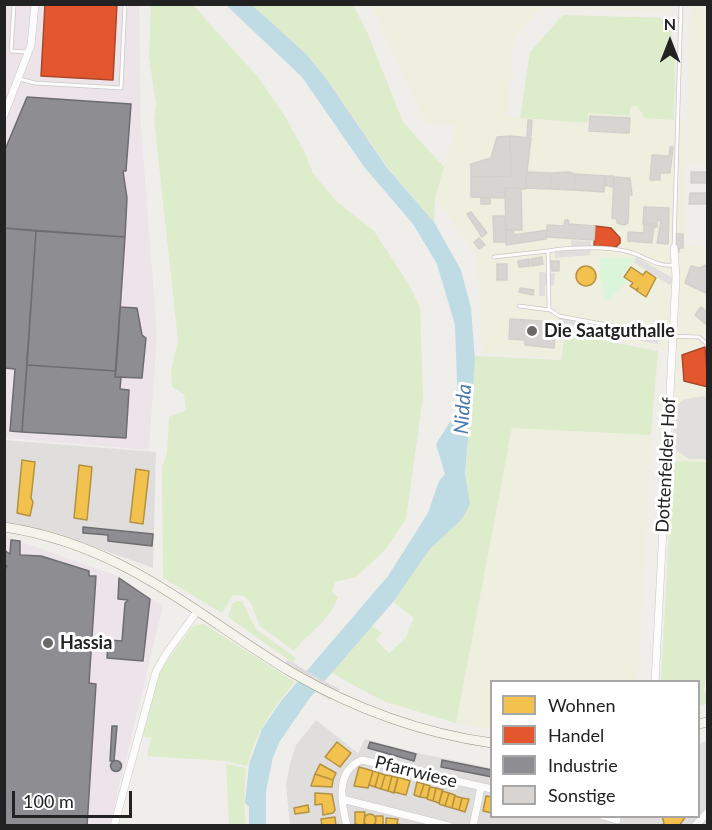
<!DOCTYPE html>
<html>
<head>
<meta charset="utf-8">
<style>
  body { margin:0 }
  #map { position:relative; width:712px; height:830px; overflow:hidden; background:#f0eeeb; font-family:Lato,sans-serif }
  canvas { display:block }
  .frame { position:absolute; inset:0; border:6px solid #222; pointer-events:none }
  .legend { position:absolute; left:490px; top:680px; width:210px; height:138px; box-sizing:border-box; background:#fff; border:2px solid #a7a7a7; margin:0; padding:8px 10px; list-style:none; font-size:18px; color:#222 }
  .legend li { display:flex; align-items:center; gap:12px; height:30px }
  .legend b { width:30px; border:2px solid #a7a7a7 }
  .north { position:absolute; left:640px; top:12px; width:60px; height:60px; -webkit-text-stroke:4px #fff; paint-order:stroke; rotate:0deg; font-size:16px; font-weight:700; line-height:24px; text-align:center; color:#222 }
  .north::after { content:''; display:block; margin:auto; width:21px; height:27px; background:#222; clip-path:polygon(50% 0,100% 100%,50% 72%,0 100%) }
  .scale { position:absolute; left:12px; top:791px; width:120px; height:27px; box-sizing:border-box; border:3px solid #222; border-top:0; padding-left:8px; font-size:18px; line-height:21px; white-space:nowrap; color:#222; -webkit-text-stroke:4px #fff; paint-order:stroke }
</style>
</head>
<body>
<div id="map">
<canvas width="712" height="830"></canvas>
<div class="frame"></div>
<ul class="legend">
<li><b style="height:16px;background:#f2c14e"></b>Wohnen</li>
<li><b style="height:16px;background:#e4572e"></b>Handel</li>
<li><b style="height:16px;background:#8d8d92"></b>Industrie</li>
<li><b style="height:16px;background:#d7d4d2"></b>Sonstige</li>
</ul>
<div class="north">N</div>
<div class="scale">100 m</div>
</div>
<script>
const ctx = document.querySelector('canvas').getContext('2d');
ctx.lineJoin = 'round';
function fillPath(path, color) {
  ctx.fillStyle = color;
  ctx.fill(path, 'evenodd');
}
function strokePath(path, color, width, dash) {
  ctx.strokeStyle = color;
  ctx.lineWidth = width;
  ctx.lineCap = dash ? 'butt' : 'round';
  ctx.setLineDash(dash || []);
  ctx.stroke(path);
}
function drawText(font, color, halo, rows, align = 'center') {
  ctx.font = font + ' Lato,sans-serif';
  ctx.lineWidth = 6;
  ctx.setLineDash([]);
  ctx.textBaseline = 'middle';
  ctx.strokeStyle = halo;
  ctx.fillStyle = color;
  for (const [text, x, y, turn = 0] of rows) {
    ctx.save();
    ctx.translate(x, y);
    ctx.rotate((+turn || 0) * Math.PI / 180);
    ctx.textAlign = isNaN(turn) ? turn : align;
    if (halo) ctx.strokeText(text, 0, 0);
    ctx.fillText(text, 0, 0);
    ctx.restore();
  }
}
fillPath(new Path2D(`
  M4,440L156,452L153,568L53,532L5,522Z
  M316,720L358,753L365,739L418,753L491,768L492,816H698L699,745L707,740V825L290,826L286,785L290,763L296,745Z`), '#dfdedc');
fillPath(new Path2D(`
  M4,5H139L141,128L157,334L149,450L5,438Z
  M5,536L118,576L163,606L110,825L5,826Z`), '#ede4e9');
fillPath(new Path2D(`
  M371,5H670V12L541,8L514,38L508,115L528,119L588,123V113L629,116L630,108L636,105L646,118L684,120L685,245L707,246V462L669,461L675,352L564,331L559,358L482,353L477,256L435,198L456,125L426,124Z
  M690,5H707V164H686Z
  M512,428L651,435L638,681L492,682L491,729L456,723Z`), '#efefdf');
fillPath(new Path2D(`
  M151,5H193L258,77L286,118L305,153L313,173L336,201L374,231L408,283L420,307L423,397L406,519L385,550L356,577L335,582L332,592L338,597C329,622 311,630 294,651L260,626L251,603L244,596L233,595L222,613L163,578L162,467L167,453L169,417L186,410L184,394L172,387L171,372L178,340L154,119L156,104L149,57Z
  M252,5H353L367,32L403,122L444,167L435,198L434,222L389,169L325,77L305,53Z
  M563,15L669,18L675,55L674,120L645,118L636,105L630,108V116L588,113V123L520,118L530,52Z
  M565,333L658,351L651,435L512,428L456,723L383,701L337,676L331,672L372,625L382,633L376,640L389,653L405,639L414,618L393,602L430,549L462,519L475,356L561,360Z
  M669,461L707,462L708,660L704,692L707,691V703L699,706L698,682H661L670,516Z
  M236,601H242L256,629L296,658L293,663L228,617L232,604Z
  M204,624L295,682C271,711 257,730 247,766L225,761L147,756L151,738L142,736L159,672L193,626Z
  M226,764L246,768C244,788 244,806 246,825H229Z`), '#ddeccb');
fillPath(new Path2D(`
  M600,258H635L621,276L627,282L606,301L600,276Z`), '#daf5da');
fillPath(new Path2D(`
  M571,240L591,241L590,255L555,258V252L571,250Z
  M637,257L674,279L670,285L633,262Z
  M539,272L555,273L554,285H545V296H539Z
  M559,318L659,336L658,344L557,325Z
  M702,396L707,397V459H689L673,448L674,408L683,400Z`), '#e0dfde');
fillPath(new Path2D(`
  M226,5H252L305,53L325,77L388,169L434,222L461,270L471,308L475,361L465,474L470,504L462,519L430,549L393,602L309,699L280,741L273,757L266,791V825H249V807L245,803L249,764L262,729L281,701L388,576L428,513L439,481L445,474L436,444L458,409L455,325L437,264L413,224L365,168L302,77Z`), '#bfdbe3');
fillPath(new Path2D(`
  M288,660L326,682L340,689L330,700L279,670Z`), '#dedddd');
const homes = new Path2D(`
  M576 276a10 10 0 1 1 20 0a10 10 0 1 1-20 0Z
  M631,267L643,275L646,271L656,278L646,297L637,291L638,288L636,290L630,286L633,283L624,277Z
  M22,460L35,462L31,498L33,502L30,516L17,513Z
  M79,465L92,467L87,520L74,518Z
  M136,469L149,471L143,524L130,522Z
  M337,742L351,753L340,767L325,757Z
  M320,764L336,773L333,780L315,774Z
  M359,767L373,771L368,788L354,786Z
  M373,771L379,773L375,787L369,785Z
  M379,773L385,775L381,789L375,787Z
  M315,774L333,780L332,787L311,786Z
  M385,775L392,776L388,791L381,789Z
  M392,776L398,778L394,793L388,791Z
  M398,777L410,781L406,795L394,792Z
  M417,782L424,784L420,797L414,795Z
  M424,784L430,786L427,798L420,797Z
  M430,787L436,788L433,801L427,799Z
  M436,788L443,790L439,803L433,801Z
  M442,791L449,793L445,806L439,804Z
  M315,793L332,794L335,810L333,813L323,815L322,804L315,805Z
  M449,793L455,795L452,808L445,806Z
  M455,796L462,798L459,810L452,808Z
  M486,796L492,797V813L483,811Z
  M462,798L469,799L465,812L459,810Z
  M308,805L309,812L295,814L294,808Z
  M355,812H365L364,826L355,824Z
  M364 820a6 6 0 1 1 12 0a6 6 0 1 1-12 0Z
  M376,816H383V826H375Z
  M662,816H686L679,826H662L664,823Z
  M335,817L336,826H322L321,819Z
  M386,818L398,819L397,824L408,826H386Z`);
fillPath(homes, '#f2c14e');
strokePath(homes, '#b49141', 1.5);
const shops = new Path2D(`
  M45,4H117L113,80L41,76Z
  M595,226L611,228L620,238V243L616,247L594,246Z
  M705,347L708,387L684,381L682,355Z`);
fillPath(shops, '#e4572e');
strokePath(shops, '#aa472a', 1.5);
const industry = new Path2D(`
  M27,97L131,104L126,171H123L127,198L125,237L4,228V152Z
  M4,228L36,231L22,432L10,431L15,369L4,368Z
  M36,231L125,237L116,371L27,365Z
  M120,307L137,308L142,335L146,338L142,378L115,377Z
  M27,365L116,371L115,377H121L120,389L129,390L126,438L22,432Z
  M83,527L153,534L152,546L108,541V535L83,533Z
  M11,540L20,541V555L41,556L89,571V576H96L89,683L96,684L87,826H4V571L7,566H4V550L10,554Z
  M119,578L150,599L143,661L107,658L108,640L122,641L125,603L128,600L118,599Z
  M112,726H117L114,761H110Z
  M370,742L416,754L414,761L368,748Z
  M442,760L492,770V777L441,767Z
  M110.5 766a5.5 5.5 0 1 1 11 0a5.5 5.5 0 1 1-11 0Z`);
fillPath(industry, '#8d8d92');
strokePath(industry, '#6d6d70', 1.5);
const building = new Path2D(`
  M590,116L630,118L629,133L589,131Z
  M528,120H532L531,136H527Z
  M510,136L531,138L525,189L505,188V198L471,197V177L511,176Z
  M510,136L511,176L471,177V164L491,158L497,137Z
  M670,147H673L670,173H660V180H650L652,155L669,156Z
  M526,172L551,173L550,189L525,188Z
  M569,172L575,174L574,190L550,189L551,173Z
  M691,172H708V183H691Z
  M575,174L605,176L604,192L574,190Z
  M605,176H614L613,187L605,185Z
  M614,177L630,178L632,195H629L628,223L624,225L617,223V219L612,218Z
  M505,188H521L522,230H506Z
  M690,193H708V204H689Z
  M481,198H490V204H481Z
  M644,207L669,208L668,244L657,243L661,221L657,220V227H653L654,224H643Z
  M471,212L487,233L482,237L467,214Z
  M493,216H505L506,242H494Z
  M565,220H568L569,224L595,226L594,240L547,237V225L564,226Z
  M644,224H654L652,243L628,241V232L644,233Z
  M507,230H513L514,235L547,230L546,239L506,245Z
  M676,234H683V248H679V252H676Z
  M479,238L485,245L479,249L474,242Z
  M542,257L543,264L532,266L531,259Z
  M529,259L530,266L519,267L518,261Z
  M551,261H559V271H552Z
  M497,264H507V280H497Z
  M706,265H708V294L685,283L691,266L699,268Z
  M520,288L534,290L533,295L519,292Z
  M701,307L708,313V326L695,315Z
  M510,319L556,322L554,348L525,345V340L509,339Z`);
fillPath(building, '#d7d4d2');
strokePath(building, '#d3d0cc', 1.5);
const lane = new Path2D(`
  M14,5L11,51L27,52
  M19,79L35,83L121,88L125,4
  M674,246L681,4
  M494,257L548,251
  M673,265C656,267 645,256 629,252C608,246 569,247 548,251L549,309L559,316L666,336L699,337L708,345
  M519,306L550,310`);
const street = new Path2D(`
  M4,115L31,45L35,4
  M655,682L676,277L674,248
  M342,799L449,826
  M603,816L617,820
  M114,826L156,672L166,654L198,610
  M347,826C341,802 335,771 362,760L492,789
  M473,826L481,787
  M695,826L708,812`);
const secondary = new Path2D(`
  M4,527C124,545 193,613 291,672C353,708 420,733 492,743
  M698,724L708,722`);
strokePath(lane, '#c9c8c7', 4.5);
strokePath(street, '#c9c8c7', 8);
strokePath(secondary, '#999a82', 10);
strokePath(lane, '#fdfcfc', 3);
strokePath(street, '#fdfcfc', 7);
strokePath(secondary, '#f4f4ed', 9);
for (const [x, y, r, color] of [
  [532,331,6,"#6a6968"],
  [48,643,6,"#6a6968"]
]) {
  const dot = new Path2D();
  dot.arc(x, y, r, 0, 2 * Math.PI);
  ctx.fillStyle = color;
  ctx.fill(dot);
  strokePath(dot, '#fff', 2);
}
drawText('bold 18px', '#222', '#fff', [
  ["Die Saatguthalle",544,331],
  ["Hassia",60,643]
], 'left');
drawText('18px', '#222', '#fff', [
  ["Dottenfelder Hof",666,465,-87],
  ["Pfarrwiese",416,772,14]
]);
drawText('italic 20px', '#4a7aab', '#fff', [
  ["Nidda",463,409,-86]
]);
</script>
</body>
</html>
